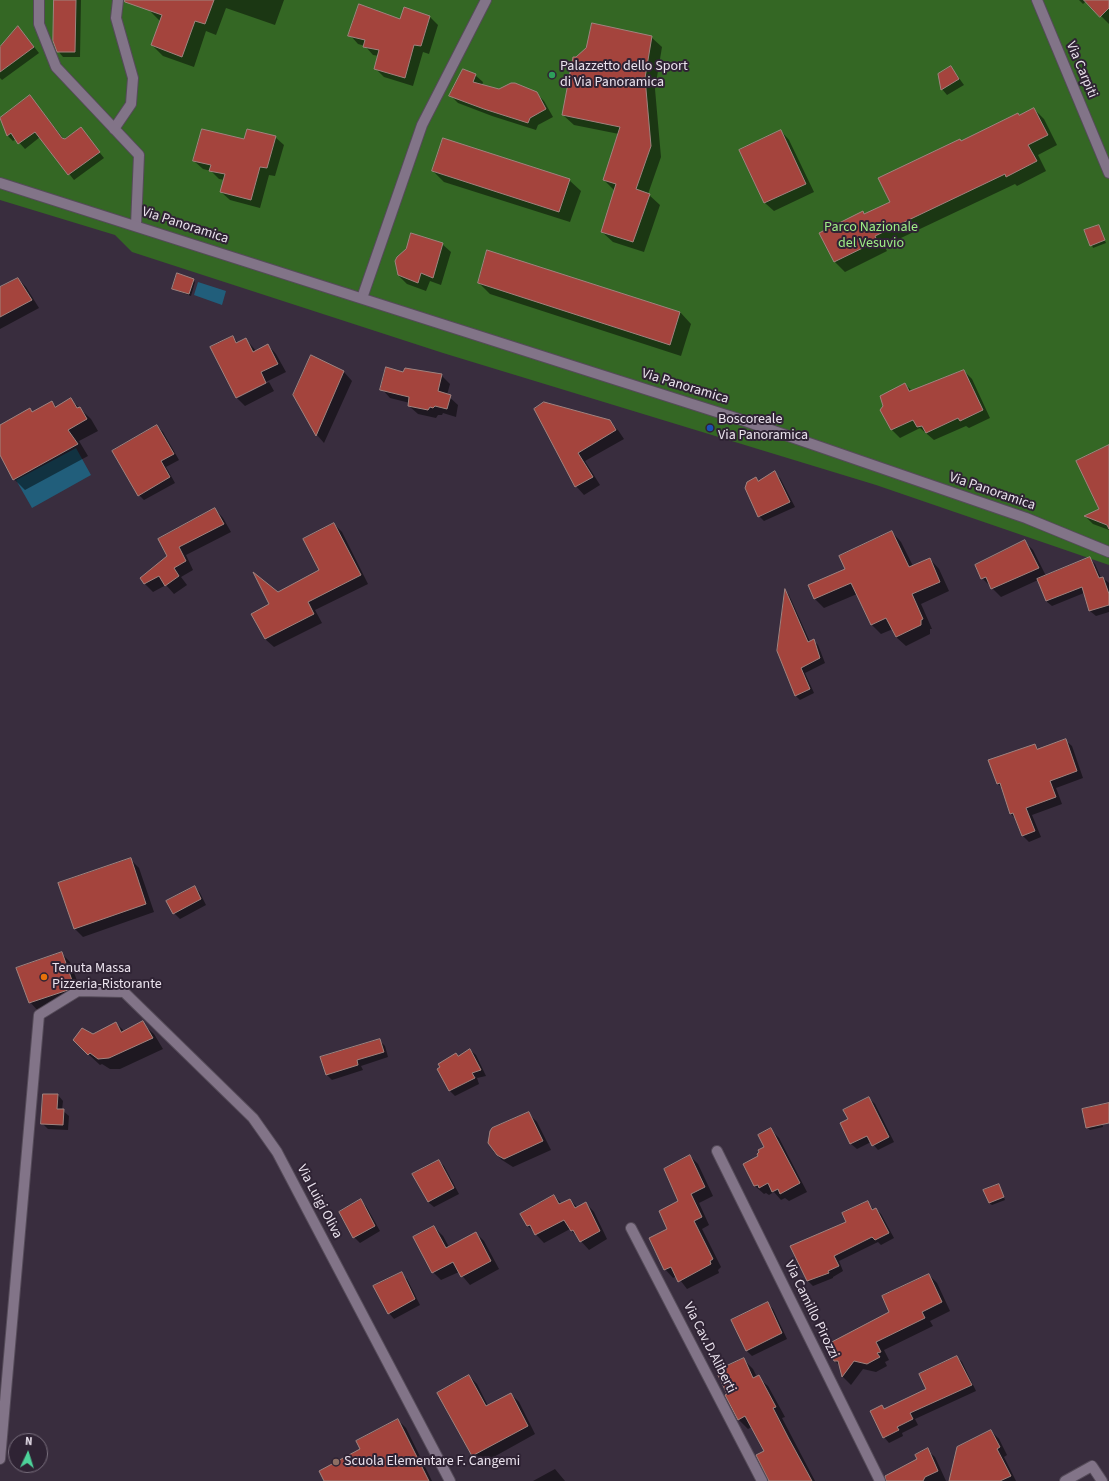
<!DOCTYPE html>
<html>
<head>
<meta charset="utf-8">
<style>
  body { margin:0 }
  #map { position:relative; width:1109px; height:1481px; overflow:hidden; background:#392d3e; font-family:"Source Sans 3",sans-serif }
  canvas { display:block }
  .north { position:absolute; left:8px; top:1433px; width:40px; height:40px; box-sizing:border-box; background:#2f2334; border:1px solid #7a707e; border-radius:50%; rotate:4deg; font-size:11px; font-weight:700; line-height:16px; text-align:center; color:#ebe3ee }
  .north::after { content:''; display:block; margin:auto; width:14px; height:18px; background:#4dd39a; clip-path:polygon(50% 0,100% 100%,50% 72%,0 100%) }
</style>
</head>
<body>
<div id="map">
<canvas width="1109" height="1481"></canvas>
<div class="north">N</div>
</div>
<script>
const ctx = document.querySelector('canvas').getContext('2d');
ctx.lineJoin = 'round';
function fillPath(path, color) {
  ctx.fillStyle = color;
  ctx.fill(path, 'evenodd');
}
function strokePath(path, color, width, dash) {
  ctx.strokeStyle = color;
  ctx.lineWidth = width;
  ctx.lineCap = dash ? 'butt' : 'round';
  ctx.setLineDash(dash || []);
  ctx.stroke(path);
}
function drawText(font, color, halo, rows, align = 'center') {
  ctx.font = font + ' "Source Sans 3",sans-serif';
  ctx.lineWidth = 4;
  ctx.setLineDash([]);
  ctx.textBaseline = 'middle';
  ctx.strokeStyle = halo;
  ctx.fillStyle = color;
  for (const [text, x, y, turn = 0] of rows) {
    ctx.save();
    ctx.translate(x, y);
    ctx.rotate((+turn || 0) * Math.PI / 180);
    ctx.textAlign = isNaN(turn) ? turn : align;
    if (halo) ctx.strokeText(text, 0, 0);
    ctx.fillText(text, 0, 0);
    ctx.restore();
  }
}
fillPath(new Path2D(`
  M0,0H1109V565L876,485L443,353L132,252L115,235L0,200Z`), '#346724');
fillPath(new Path2D(`
  M198,282L226,291L222,305L194,295Z
  M76,448L91,475L32,508L16,480Z`), '#215e7b');
fillPath(new Path2D(`
  M54,0H81L80,57H63L58,51Z
  M151,0H284L275,25L226,8L216,35L206,31L194,67L163,56L152,45L160,21L148,9Z
  M1079,0H1109V24L1086,1L1083,4Z
  M430,17L438,25L429,54L423,52L413,86L384,77L375,68L379,56L373,55L365,46L358,44L350,35L400,20Z
  M23,33L39,53L2,80L0,78V49Z
  M651,37L662,47L655,89L661,157L648,194L660,205L644,252L613,242L602,232L614,190L604,180L619,134L574,125L563,115L577,58Z
  M951,67L964,85L947,95L942,89Z
  M475,75L483,82L482,85L499,90L536,93L544,101L553,117L538,125L536,130L492,116L458,103L450,95Z
  M30,97L64,139L80,128L104,158L74,180L40,137L25,149L16,139L13,141L8,136L1,119Z
  M1034,109L1044,119L1057,145L1038,155L1046,171L1017,186L1015,184L884,246L887,251L845,272L835,262L821,233L863,212L865,215L891,202L961,142Z
  M781,131L789,140L814,192L774,211L765,203L740,150Z
  M275,137L284,145L275,176L269,175L260,208L230,200L221,192L225,180L219,179L211,171L203,169L194,161L245,140Z
  M433,171L569,180L581,191L570,222L444,182Z
  M1098,227L1106,243L1093,248L1086,231Z
  M442,244L451,252L441,285L430,281L426,291L407,284L398,275Z
  M18,279L26,287L39,308L0,329V288Z
  M193,280L195,282L191,296L173,289Z
  M479,283L680,312L691,324L681,356L490,294Z
  M233,337L238,343L246,339L256,351L268,345L276,354L286,372L238,396V398L269,382L274,391L245,406L236,397Z
  M312,356L344,372L352,381L324,443L317,435L294,394Z
  M964,371L972,379L990,418L969,428L966,426L934,440L920,428L900,438L892,430L881,410L905,384L912,391Z
  M441,375L450,384L447,395L458,405L456,417L443,413L442,415H438L436,418L418,414L409,406L410,403L390,398L382,389Z
  M71,400L91,419L98,431L79,441L88,456L25,490L14,479L0,453V426L30,410L33,413L52,402L57,407Z
  M535,409L609,421L618,430L624,439L585,461L600,485L584,495L576,486Z
  M157,426L163,432L179,460L166,467L175,483L144,500L139,495Z
  M1109,447V530L1093,524L1086,517L1100,509Z
  M775,473L780,478L795,507L764,521L759,516L756,478L759,481Z
  M215,509L223,518L231,532L186,555L193,570L181,577L187,585L174,594L166,585L153,592L145,584L169,556Z
  M334,524L342,532L368,584L315,610L322,623L274,647L265,639L253,614L270,604L278,593L321,571Z
  M892,532L901,542L913,566L930,559L939,569L949,591L921,604L932,629H930V634L906,646L896,637L893,629L881,634L872,625L857,594L824,608L814,598Z
  M1025,542L1033,550L1046,576L1090,559L1095,564L1101,578H1103L1109,583V612L1096,616L1090,611L1084,593L1052,606L1046,601L1038,580L1001,597L982,578Z
  M785,591L789,595L810,642L813,640L818,645L825,663L805,673L814,693L800,700L795,695Z
  M1065,740L1072,746L1083,778L1056,788L1062,804L1032,815L1041,837L1029,842L1022,835L1016,819L1011,814L1003,789L998,784L1034,745L1039,749Z
  M131,860L139,868L154,912L83,937L75,929Z
  M195,887L200,893L206,905L180,919L174,913Z
  M62,954L70,962L82,994L38,1011L30,1002Z
  M116,1023L124,1031L142,1023L154,1034L163,1049L120,1069H110L102,1064L100,1065L85,1051L93,1035Z
  M379,1040L385,1046L388,1057L361,1066L363,1070L332,1080L327,1075L321,1058Z
  M470,1050L476,1055L486,1076L477,1078L479,1084L455,1096L449,1090L458,1057Z
  M58,1095L63,1101L62,1110L69,1116L68,1130L48,1129L42,1123Z
  M869,1098L875,1104L894,1142L878,1150L871,1142L857,1149L851,1144L841,1124L849,1120Z
  M1099,1109L1103,1127L1090,1130L1087,1127Z
  M529,1114L537,1122L551,1150L513,1167L502,1160L493,1151L489,1136L493,1129Z
  M771,1130L779,1138L807,1192L789,1201L785,1198L781,1200L774,1192L769,1195L766,1193L764,1194L755,1186L744,1165L759,1156L765,1147Z
  M690,1156L698,1164L713,1196L699,1203L709,1225L702,1229L721,1267L718,1270L719,1273L687,1289L677,1276L673,1278L665,1269L669,1229L679,1202Z
  M439,1161L444,1166L459,1194L434,1207L428,1202Z
  M998,1185L1005,1200L992,1205L989,1203Z
  M554,1196L562,1204L570,1200L578,1208L586,1203L594,1212L607,1239L589,1250L570,1229L544,1243L528,1226L521,1214Z
  M360,1200L366,1206L380,1231L360,1243L354,1237Z
  M867,1202L874,1210L876,1209L881,1214L894,1238L881,1245L878,1242L839,1261L843,1271L833,1277V1278L813,1286L808,1281Z
  M434,1227L443,1236L449,1247L476,1233L484,1241L499,1269L470,1285L459,1272L441,1280L433,1272Z
  M401,1274L407,1279L420,1305L394,1319L389,1313Z
  M929,1275L937,1283L950,1311L930,1321L933,1326L884,1350L889,1360L885,1362L887,1366L876,1372L863,1369L851,1385L843,1377L840,1366L834,1360L890,1312Z
  M767,1303L773,1309L787,1339L752,1356L747,1351L732,1321Z
  M957,1357L962,1362L976,1391L915,1419L918,1425L902,1433L903,1436L889,1443L884,1437L882,1406L885,1410L927,1389Z
  M743,1359L753,1369L757,1377L768,1386L785,1417L782,1418L815,1481H770L765,1452L752,1427L748,1429L738,1419L728,1394Z
  M469,1376L477,1384L488,1406L511,1394L519,1402L535,1434L481,1464L472,1455Z
  M398,1420L406,1428L432,1481H325Z
  M991,1431L999,1439L1007,1455L1004,1457L1016,1481H950Z
  M927,1450L935,1457L946,1481H893Z
  M555,1469L565,1481H533Z`), '#0007');
const building = new Path2D(`
  M54,0H76L75,52H57L53,41Z
  M125,0H214L205,24L195,21L182,57L151,45L162,15L125,2Z
  M1084,0H1109V8L1100,17Z
  M359,4L400,19L404,7L430,16L421,46L414,45L405,78L374,69L379,50L363,47L365,40L348,36Z
  M592,23L652,36L645,78L651,146L636,189L650,194L633,242L601,232L616,184L603,180L620,127L562,115L573,57H576L586,48Z
  M18,26L34,47L0,72V47Z
  M951,66L959,79L941,90L938,74Z
  M463,69L476,74L473,82L499,89L511,83H515L537,92L546,109L530,118L528,123L484,109L449,96Z
  M30,95L62,138L65,139L81,127L100,152L68,175L35,132L18,144L11,133L7,136L0,118Z
  M1034,108L1048,135L1028,145L1037,161L1006,177L1005,174L875,236L877,241L834,262L819,233L863,211L864,214L890,202L878,178L960,139L961,141L1018,113L1019,115Z
  M202,129L244,139L247,129L276,136L267,168L260,167L251,200L220,192L225,174L209,171L211,165L193,161Z
  M781,130L806,184L764,203L739,150Z
  M443,138L570,179L559,212L432,171Z
  M1099,225L1105,240L1090,246L1084,230Z
  M411,233L443,243L433,278L421,273L418,283L398,275L395,261L397,257L406,249Z
  M487,250L680,312L670,345L478,283Z
  M177,273L194,279L189,294L172,289Z
  M18,278L32,300L0,317V287Z
  M233,336L236,343L246,338L253,352L268,344L278,364L261,372L266,383L236,398L210,347Z
  M311,355L344,371L316,436L293,395Z
  M386,367L403,372L405,368L442,374L438,391L451,395L447,409L435,406L433,408L430,407L428,410L408,406L409,397L380,390Z
  M964,370L983,410L960,421L958,418L926,433L922,426L917,427L913,420L891,430L880,410L883,406L880,396L905,383L909,391Z
  M71,398L77,408L80,407L87,419L68,430L78,444L13,480L0,455V425L30,408L32,412L52,401L55,407Z
  M544,402L610,420L616,430L578,453L593,477L575,487L534,409Z
  M157,425L174,454L161,461L170,477L138,496L112,451Z
  M1109,445V529L1107,525L1084,516L1099,509L1076,461Z
  M775,471L790,502L758,517L745,488L747,482L756,477L758,481Z
  M215,508L224,524L179,547L186,561L174,568L179,576L165,586L159,576L144,584L140,578L167,556L158,539Z
  M334,523L361,575L308,602L314,614L265,639L251,614L269,604L253,572L278,592L319,570L303,539Z
  M892,531L909,567L930,558L940,582L912,594L923,619L921,620V625L896,637L886,618L871,625L851,583L814,599L808,585L845,569L839,556Z
  M1025,540L1039,568L991,589L986,577L981,579L975,565Z
  M1090,557L1099,578L1103,577L1109,594V605L1089,611L1082,587L1046,601L1037,579Z
  M785,589L808,642L814,639L820,658L801,668L810,689L795,696L777,651Z
  M1066,739L1077,771L1050,781L1056,797L1026,808L1035,831L1022,836L1013,813L1010,814L1000,783L997,784L988,760L1035,744L1037,749Z
  M131,858L146,904L74,929L58,883Z
  M195,886L201,899L173,914L166,901Z
  M62,952L74,986L68,990L29,1003L16,968Z
  M143,1021L153,1038L109,1058L98,1059L90,1053L88,1055L73,1040L82,1028L93,1034L116,1022L121,1032Z
  M380,1039L384,1052L357,1060L358,1065L326,1075L320,1057Z
  M470,1049L481,1070L472,1073L475,1078L449,1091L437,1069L440,1067L438,1064L456,1053L458,1056Z
  M43,1094H58L57,1109H64L63,1125L41,1124Z
  M869,1097L889,1137L872,1146L867,1136L850,1144L840,1123L848,1119L843,1110Z
  M1109,1103V1123L1086,1128L1082,1109Z
  M529,1112L543,1141L504,1159L497,1155L488,1143L490,1131L492,1128Z
  M771,1128L800,1183L780,1194L778,1189L772,1192L768,1183L759,1188L758,1185L754,1186L743,1164L758,1156L757,1154L759,1152L758,1150L764,1147L758,1135Z
  M690,1155L705,1187L691,1194L702,1217L694,1221L713,1259L710,1261L711,1264L678,1282L671,1267L664,1270L649,1238L667,1229L659,1211L678,1201L664,1169Z
  M439,1160L454,1188L428,1202L412,1174Z
  M999,1184L1004,1197L989,1203L983,1190Z
  M554,1195L559,1204L570,1199L575,1208L586,1202L600,1231L580,1242L573,1230L571,1231L564,1220L535,1235L530,1225L527,1226L520,1214Z
  M361,1199L375,1226L353,1238L339,1212Z
  M868,1201L872,1210L876,1208L889,1233L875,1240L872,1237L834,1256L839,1266L828,1271L829,1273L807,1281L790,1246L846,1222L842,1213Z
  M434,1226L446,1248L476,1232L491,1261L461,1277L453,1262L432,1273L413,1237Z
  M402,1272L415,1299L388,1314L373,1286Z
  M929,1274L942,1302L922,1312L925,1318L876,1342L881,1352L877,1353L880,1357L867,1364L854,1361L842,1377L838,1361H834L826,1345L889,1312L882,1296Z
  M768,1302L782,1333L746,1351L731,1320Z
  M957,1356L972,1385L910,1413L913,1419L897,1427L899,1430L883,1438L870,1411L882,1405L884,1409L926,1389L919,1374Z
  M744,1358L753,1378L759,1375L776,1407L773,1408L789,1439L812,1481H769L756,1455L764,1451L745,1416L738,1420L725,1395L727,1394L716,1371Z
  M469,1375L486,1406L511,1393L528,1426L472,1456L437,1393Z
  M398,1419L429,1481H324L319,1471L360,1449L356,1441Z
  M991,1430L1000,1447L997,1449L1011,1476L1000,1481H949L957,1447Z
  M928,1448L938,1471L925,1477L923,1481H886L885,1476L917,1459L915,1455Z`);
fillPath(building, '#a4443d');
strokePath(building, '#9f837f', 1);
const minor = new Path2D(`
  M39,0V24L56,67L139,155L136,225
  M1037,0L1109,173
  M114,129L131,104L133,78L116,18L118,0
  M362,298L422,125L486,0
  M717,1151L880,1481
  M631,1228L762,1481
  M0,1459L39,1015L78,991L124,992L253,1118L277,1152L450,1481
  M1065,1481L1092,1466L1102,1481`);
const tertiary = new Path2D(`
  M0,183L745,421L1026,518L1109,552`);
strokePath(minor, '#554b59', 12);
strokePath(tertiary, '#554b59', 12);
strokePath(minor, '#827488', 10);
strokePath(tertiary, '#827488', 10);
for (const [x, y, r, color] of [
  [552,75,4,"#2e9e5b"],
  [710,428,4,"#1a4fb4"],
  [44,977,4,"#e8710a"],
  [336,1462,4,"#8d6e63"]
]) {
  const dot = new Path2D();
  dot.arc(x, y, r, 0, 2 * Math.PI);
  ctx.fillStyle = color;
  ctx.fill(dot);
  strokePath(dot, '#2f2334', 1.5);
}
drawText('14px', '#ebe3ee', '#2f2334', [
  ["Palazzetto dello Sport",560,67],
  ["di Via Panoramica",560,83],
  ["Boscoreale",718,420],
  ["Via Panoramica",718,436],
  ["Tenuta Massa",52,969],
  ["Pizzeria-Ristorante",52,985],
  ["Scuola Elementare F. Cangemi",344,1462]
], 'left');
drawText('14px', '#ebe3ee', '#2f2334', [
  ["Via Carpiti",1081,70,67],
  ["Via Panoramica",185,226,18],
  ["Via Panoramica",685,387,17],
  ["Via Panoramica",992,492,19],
  ["Via Luigi Oliva",319,1202,62],
  ["Via Camillo Pirozzi",811,1310,64],
  ["Via Cav.D.Aliberti",709,1348,63]
]);
drawText('14px', '#9eef86', '#2f2334', [
  ["Parco Nazionale",871,228],
  ["del Vesuvio",871,244]
]);
</script>
</body>
</html>
